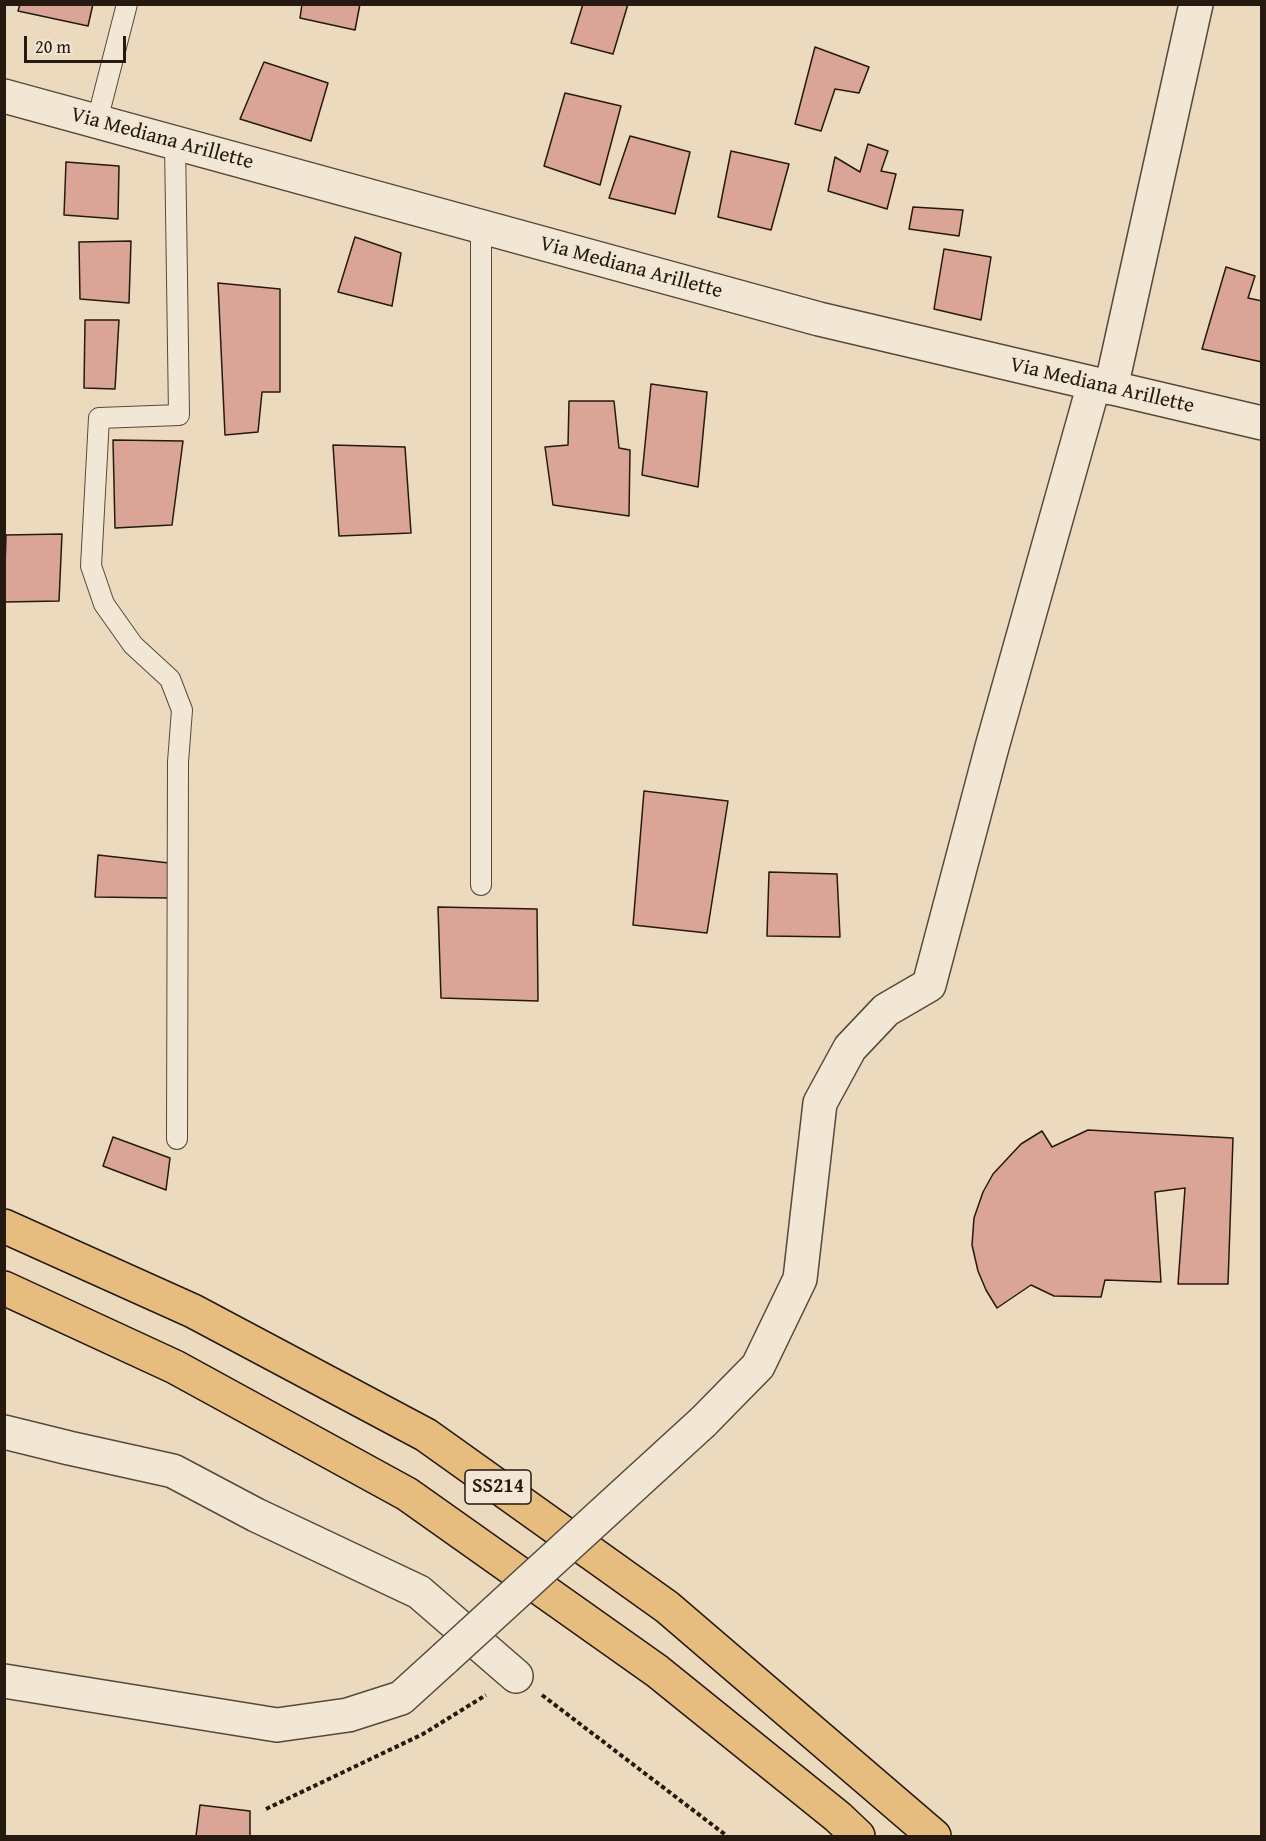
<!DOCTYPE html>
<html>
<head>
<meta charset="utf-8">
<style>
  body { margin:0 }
  #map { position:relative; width:1266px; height:1841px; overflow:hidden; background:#ebdabe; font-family:"Gentium Book Plus",serif }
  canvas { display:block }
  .frame { position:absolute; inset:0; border:6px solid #251910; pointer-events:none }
  .scale { position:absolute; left:24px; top:36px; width:102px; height:27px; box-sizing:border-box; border:3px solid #251910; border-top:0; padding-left:8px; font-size:18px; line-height:21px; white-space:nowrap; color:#251910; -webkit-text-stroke:4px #f2e7d5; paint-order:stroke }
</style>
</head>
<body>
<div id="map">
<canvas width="1266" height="1841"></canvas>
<div class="frame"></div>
<div class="scale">20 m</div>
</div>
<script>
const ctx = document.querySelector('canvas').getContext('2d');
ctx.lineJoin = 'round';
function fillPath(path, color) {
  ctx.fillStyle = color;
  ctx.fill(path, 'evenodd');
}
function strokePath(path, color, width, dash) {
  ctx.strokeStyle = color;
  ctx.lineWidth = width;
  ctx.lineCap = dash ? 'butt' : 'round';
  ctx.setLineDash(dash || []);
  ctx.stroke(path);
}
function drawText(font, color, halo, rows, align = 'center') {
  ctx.font = font + ' "Gentium Book Plus",serif';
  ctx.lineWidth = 6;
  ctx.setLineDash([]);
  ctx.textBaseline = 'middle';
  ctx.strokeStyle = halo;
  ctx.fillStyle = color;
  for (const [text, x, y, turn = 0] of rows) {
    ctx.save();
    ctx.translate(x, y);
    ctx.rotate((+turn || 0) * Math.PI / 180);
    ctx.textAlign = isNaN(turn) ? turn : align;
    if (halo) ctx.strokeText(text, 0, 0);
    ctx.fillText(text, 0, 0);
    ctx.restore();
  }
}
const building = new Path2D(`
  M20,4H93L88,26L18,11Z
  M302,4H360L355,30L300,18Z
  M583,4H628L613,54L571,43Z
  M815,47L869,67L859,93L835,89L821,131L795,124Z
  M264,62L328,83L311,141L240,119Z
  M565,93L621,106L600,185L544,166Z
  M630,136L690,152L675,214L609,198Z
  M868,144L888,151L881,171L896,174L887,209L828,191L835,157L860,172Z
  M731,151L789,164L771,230L718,217Z
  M66,162L119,166L118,219L64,215Z
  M913,207L963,210L959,236L909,229Z
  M355,237L401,253L392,306L338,292Z
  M131,241L129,303L80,299L79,242Z
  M944,249L991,257L981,320L934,309Z
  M1226,267L1255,276L1248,298L1262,301V362L1202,349Z
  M218,283L280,289V392H262L258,432L225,435Z
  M85,320H119L115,389L84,388Z
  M651,384L707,392L698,487L642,475Z
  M569,401H614L619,448L630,450L629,516L553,505L545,447L568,445Z
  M113,440L183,441L172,525L115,528Z
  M333,445L405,447L411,533L339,536Z
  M62,534L59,601L4,602L6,535Z
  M644,791L728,801L707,933L633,925Z
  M98,855L169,863V898L95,897Z
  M769,872L837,874L840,937L767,936Z
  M438,907L537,909L538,1001L441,998Z
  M1088,1130L1233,1138L1228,1284H1178L1185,1188L1155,1192L1161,1282L1105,1280L1101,1297L1054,1296L1031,1285L997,1308L986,1290L978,1271L972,1245L974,1218L983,1192L993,1174L1021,1144L1042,1131L1052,1147Z
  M113,1137L170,1158L166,1190L103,1166Z
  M200,1805L250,1811V1836H196Z`);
fillPath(building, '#daa596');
strokePath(building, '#251910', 1.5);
const service = new Path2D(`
  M97,121L127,4
  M175,142L179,415L99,418L91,566L104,604L133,645L170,679L182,710L178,762L177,1139
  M481,227V885`);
const minor = new Path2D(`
  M4,96L819,319L1262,423
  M1111,388L1196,4
  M703,1422L758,1366L800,1279L820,1103L850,1048L886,1010L929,985L992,747L1094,384
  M4,1432L69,1448L173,1471L256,1515L419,1592L516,1676
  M4,1681L277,1725L348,1715L401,1698L445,1658`);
const trunk = new Path2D(`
  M4,1226L193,1311L426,1435L667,1607L934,1836
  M4,1288L175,1367L407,1494L657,1671L838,1817L858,1836`);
strokePath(service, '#56493c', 22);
strokePath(minor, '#56493c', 36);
strokePath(trunk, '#251910', 36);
strokePath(new Path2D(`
  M542,1695L727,1836
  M266,1809L423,1734L486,1695`), '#251910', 4, [4.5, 3]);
strokePath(service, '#f2e7d5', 20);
strokePath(minor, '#f2e7d5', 33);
strokePath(trunk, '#e6bd7f', 33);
const minorBridge = new Path2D(`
  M445,1658L703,1422`);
strokePath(minorBridge, '#56493c', 36, []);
strokePath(minorBridge, '#f2e7d5', 33);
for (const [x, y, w] of [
  [498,1487,66]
]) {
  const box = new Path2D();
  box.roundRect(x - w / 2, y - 17, w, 34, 4.5);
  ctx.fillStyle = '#f2e7d5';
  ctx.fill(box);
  strokePath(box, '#251910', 1.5);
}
drawText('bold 20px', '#251910', null, [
  ["SS214",498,1487]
]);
drawText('21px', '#251910', '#f2e7d5', [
  ["Via Mediana Arillette",162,139,15],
  ["Via Mediana Arillette",631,268,15],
  ["Via Mediana Arillette",1102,386,13]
]);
</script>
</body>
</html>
